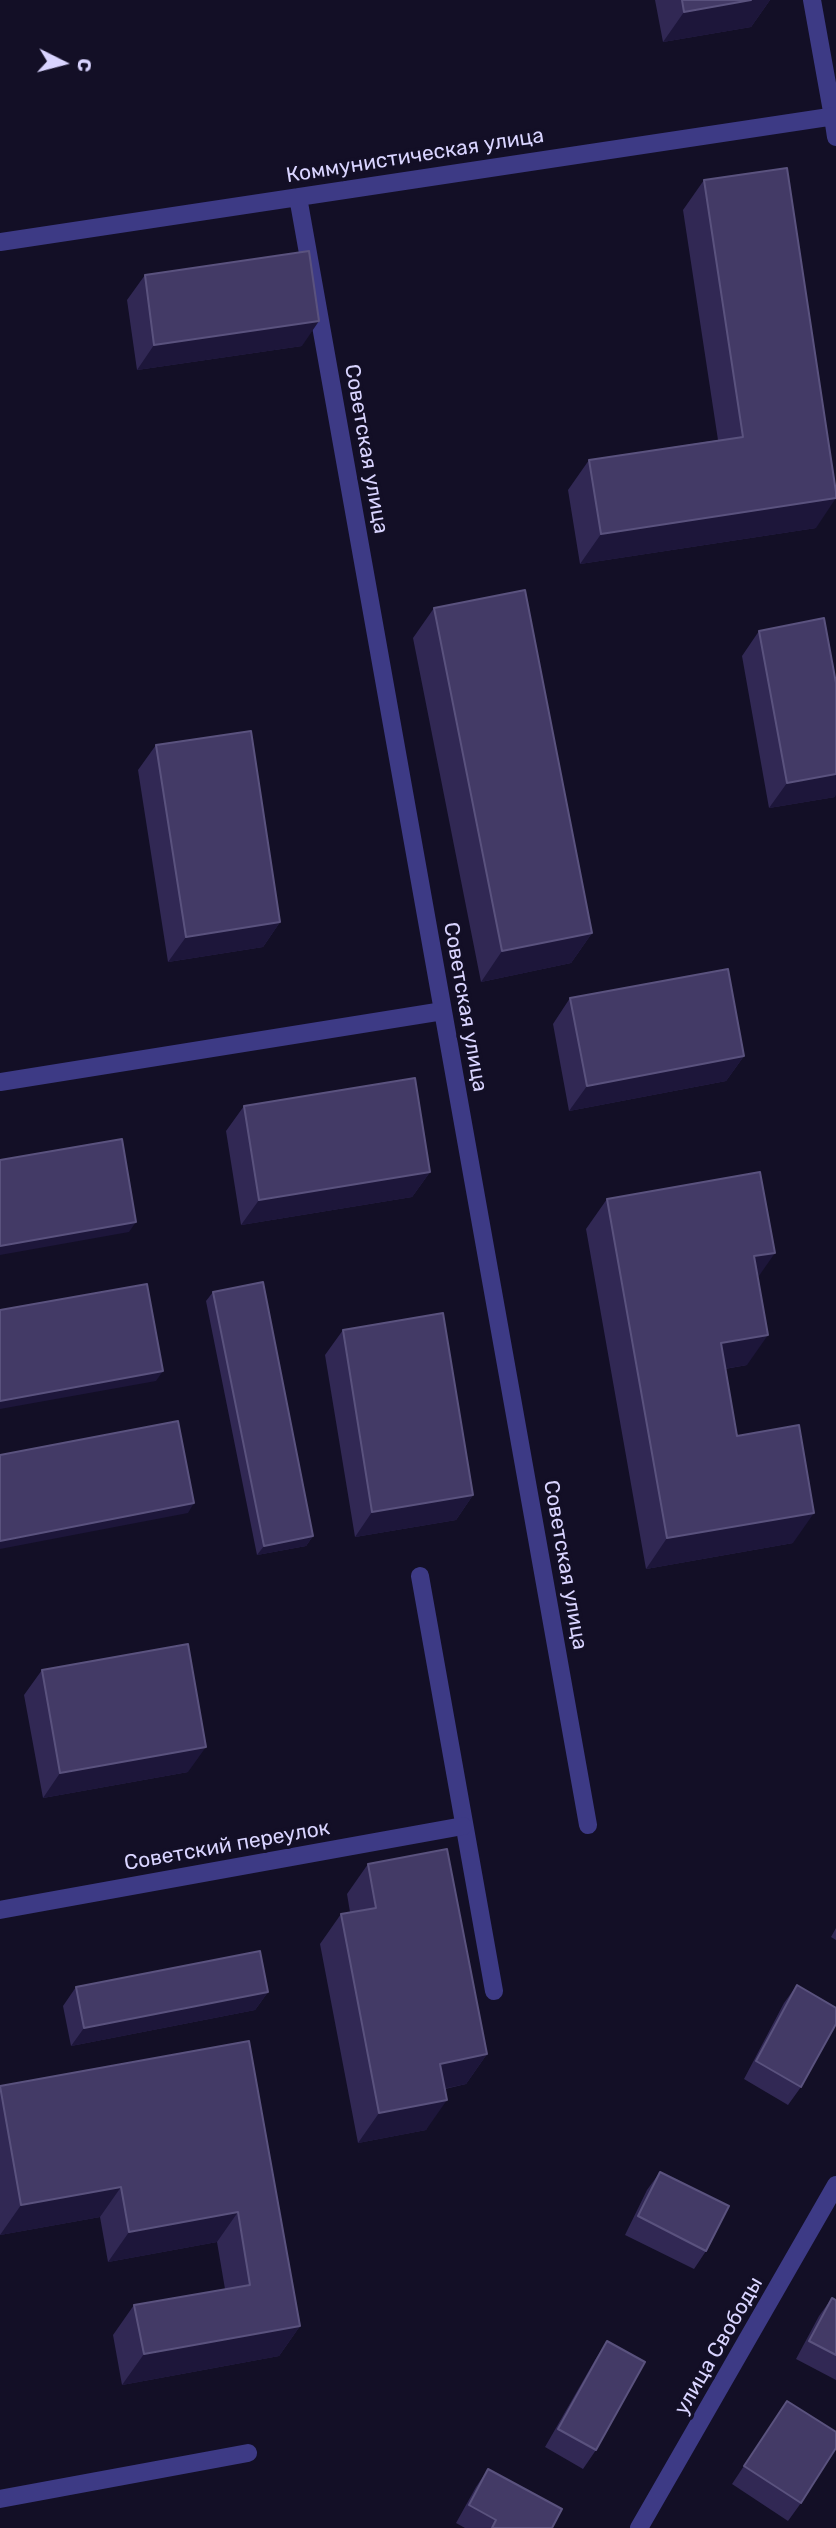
<!DOCTYPE html>
<html>
<head>
<meta charset="utf-8">
<style>
  body { margin:0 }
  #map { position:relative; width:836px; height:2528px; overflow:hidden; background:#130f26; font-family:Rubik,sans-serif }
  canvas { display:block }
  .north { position:absolute; left:28px; top:28px; width:70px; height:70px; -webkit-text-stroke:5px #130f26; paint-order:stroke; rotate:96deg; font-size:19px; font-weight:700; line-height:28px; text-align:center; color:#d9d4ff }
  .north::after { content:''; display:block; margin:auto; width:24px; height:32px; background:#d9d4ff; clip-path:polygon(50% 0,100% 100%,50% 72%,0 100%) }
</style>
</head>
<body>
<div id="map">
<canvas width="836" height="2528"></canvas>
<div class="north">С</div>
</div>
<script>
const ctx = document.querySelector('canvas').getContext('2d');
ctx.lineJoin = 'round';
function strokePath(path, color, width, dash) {
  ctx.strokeStyle = color;
  ctx.lineWidth = width;
  ctx.lineCap = dash ? 'butt' : 'round';
  ctx.setLineDash(dash || []);
  ctx.stroke(path);
}
function fillPath(path, color) {
  ctx.fillStyle = color;
  ctx.fill(path, 'evenodd');
}
function drawText(font, color, halo, rows, align = 'center') {
  ctx.font = font + ' Rubik,sans-serif';
  ctx.lineWidth = 7;
  ctx.setLineDash([]);
  ctx.textBaseline = 'middle';
  ctx.strokeStyle = halo;
  ctx.fillStyle = color;
  for (const [text, x, y, turn = 0] of rows) {
    ctx.save();
    ctx.translate(x, y);
    ctx.rotate((+turn || 0) * Math.PI / 180);
    ctx.textAlign = isNaN(turn) ? turn : align;
    if (halo) ctx.strokeText(text, 0, 0);
    ctx.fillText(text, 0, 0);
    ctx.restore();
  }
}
strokePath(new Path2D(`
  M812,0L833,117
  M420,1576L494,1991`), '#3d3a85', 18);
strokePath(new Path2D(`
  M833,117L836,137
  M298,197L588,1825
  M0,242L836,116
  M0,1082L443,1011
  M0,1910L463,1826
  M0,2499L248,2453
  M639,2528L836,2185`), '#3d3a85', 18);
fillPath(new Path2D(`
  M655,0H770L751,27L663,42Z
  M704,180L816,528L580,564L568,490L589,460L718,440L683,210Z
  M145,275L302,346L137,370L127,300Z
  M434,608L592,933L571,963L481,982L413,638Z
  M759,631L835,797L769,808L742,656Z
  M156,745L280,922L263,947L168,962L138,770Z
  M570,998L744,1056L726,1081L569,1111L553,1024Z
  M244,1106L430,1172L412,1197L241,1225L226,1131Z
  M607,1199L758,1277L747,1365L725,1369L737,1436L793,1543L646,1569L586,1229Z
  M213,1292L313,1536L306,1546L257,1555L206,1301Z
  M343,1330L473,1495L456,1520L355,1537L325,1355Z
  M42,1670L188,1772L43,1798L24,1695Z
  M368,1864L487,2054L466,2084L445,2089L426,2130L358,2143L320,1944L341,1914L350,1912L347,1894Z
  M836,1928V1940L831,1937Z
  M797,1985L801,2087L788,2105L744,2079L784,2003Z
  M76,1987L268,1992L255,2010L71,2046L63,2006Z
  M249,2041L300,2326L279,2356L122,2385L113,2335L134,2305L225,2289L217,2242L108,2262L100,2217L0,2235V2086Z
  M660,2172L706,2251L694,2269L625,2235L647,2190Z
  M832,2298L836,2300V2380L796,2359L819,2316Z
  M607,2341L596,2450L583,2469L545,2447L595,2360Z
  M787,2401L801,2503L788,2521L732,2484Z
  M488,2469L552,2528H465L456,2523L476,2487Z`), '#312854');
fillPath(new Path2D(`
  M751,0H770L751,27L663,42L684,12Z
  M319,321L302,346L137,370L154,345Z
  M836,498L816,528L580,564L601,534Z
  M836,774V795L835,797L769,808L787,783Z
  M280,922L263,947L168,962L186,937Z
  M592,933L571,963L481,982L502,951Z
  M744,1056L726,1081L569,1111L587,1086Z
  M430,1172L412,1197L241,1225L259,1200Z
  M136,1222L129,1232L0,1255V1246Z
  M775,1253L754,1283V1256Z
  M768,1335L747,1365L700,1373L721,1343Z
  M163,1371L156,1381L0,1409V1401Z
  M473,1495L456,1520L355,1537L372,1512Z
  M194,1503L188,1513L0,1549V1541Z
  M814,1513L793,1543L646,1569L667,1538Z
  M313,1536L306,1546L257,1555L264,1546Z
  M206,1747L188,1772L43,1798L60,1773Z
  M268,1992L255,2010L71,2046L84,2028Z
  M487,2054L466,2084L419,2094L440,2064Z
  M447,2100L426,2130L358,2143L379,2113Z
  M121,2187L100,2217L0,2235L21,2205Z
  M238,2212L217,2242L108,2262L129,2232Z
  M300,2326L279,2356L122,2385L144,2354Z`), '#1d163a');
const building = new Path2D(`
  M682,0H751L684,12Z
  M787,168L836,492V498L601,534L589,460L743,437L704,180Z
  M309,251L319,321L154,345L145,275Z
  M525,590L592,933L502,951L434,608Z
  M824,618L836,683V774L787,783L759,631Z
  M251,731L280,922L186,937L156,745Z
  M728,969L744,1056L587,1086L570,998Z
  M415,1078L430,1172L259,1200L244,1106Z
  M122,1139L136,1222L0,1246V1160Z
  M760,1172L775,1253L754,1256L768,1335L721,1343L737,1436L799,1425L814,1513L667,1538L607,1199Z
  M263,1282L313,1536L264,1546L213,1292Z
  M147,1284L163,1371L0,1401V1310Z
  M443,1313L473,1495L372,1512L343,1330Z
  M178,1421L194,1503L0,1541V1455Z
  M188,1644L206,1747L60,1773L42,1670Z
  M447,1849L487,2054L440,2064L447,2100L379,2113L341,1914L376,1908L368,1864Z
  M260,1951L268,1992L84,2028L76,1987Z
  M797,1985L836,2008V2024L801,2087L756,2061Z
  M249,2041L300,2326L144,2354L134,2305L250,2285L238,2212L129,2232L121,2187L21,2205L0,2086Z
  M660,2172L729,2206L706,2251L638,2216Z
  M832,2298L836,2300V2355L809,2341Z
  M607,2341L645,2362L596,2450L558,2429Z
  M787,2401L836,2432V2448L801,2503L744,2466Z
  M488,2469L562,2509L552,2528H492L496,2520L469,2505Z`);
fillPath(building, '#433a66');
strokePath(building, '#5a527e', 2);
drawText('21px', '#d9d4ff', '#130f26', [
  ["Коммунистическая улица",415,156,-9],
  ["Советская улица",366,449,80],
  ["Советская улица",465,1007,80],
  ["Советская улица",565,1565,80],
  ["Советский переулок",227,1846,-10],
  ["улица Свободы",719,2346,-60]
]);
</script>
</body>
</html>
